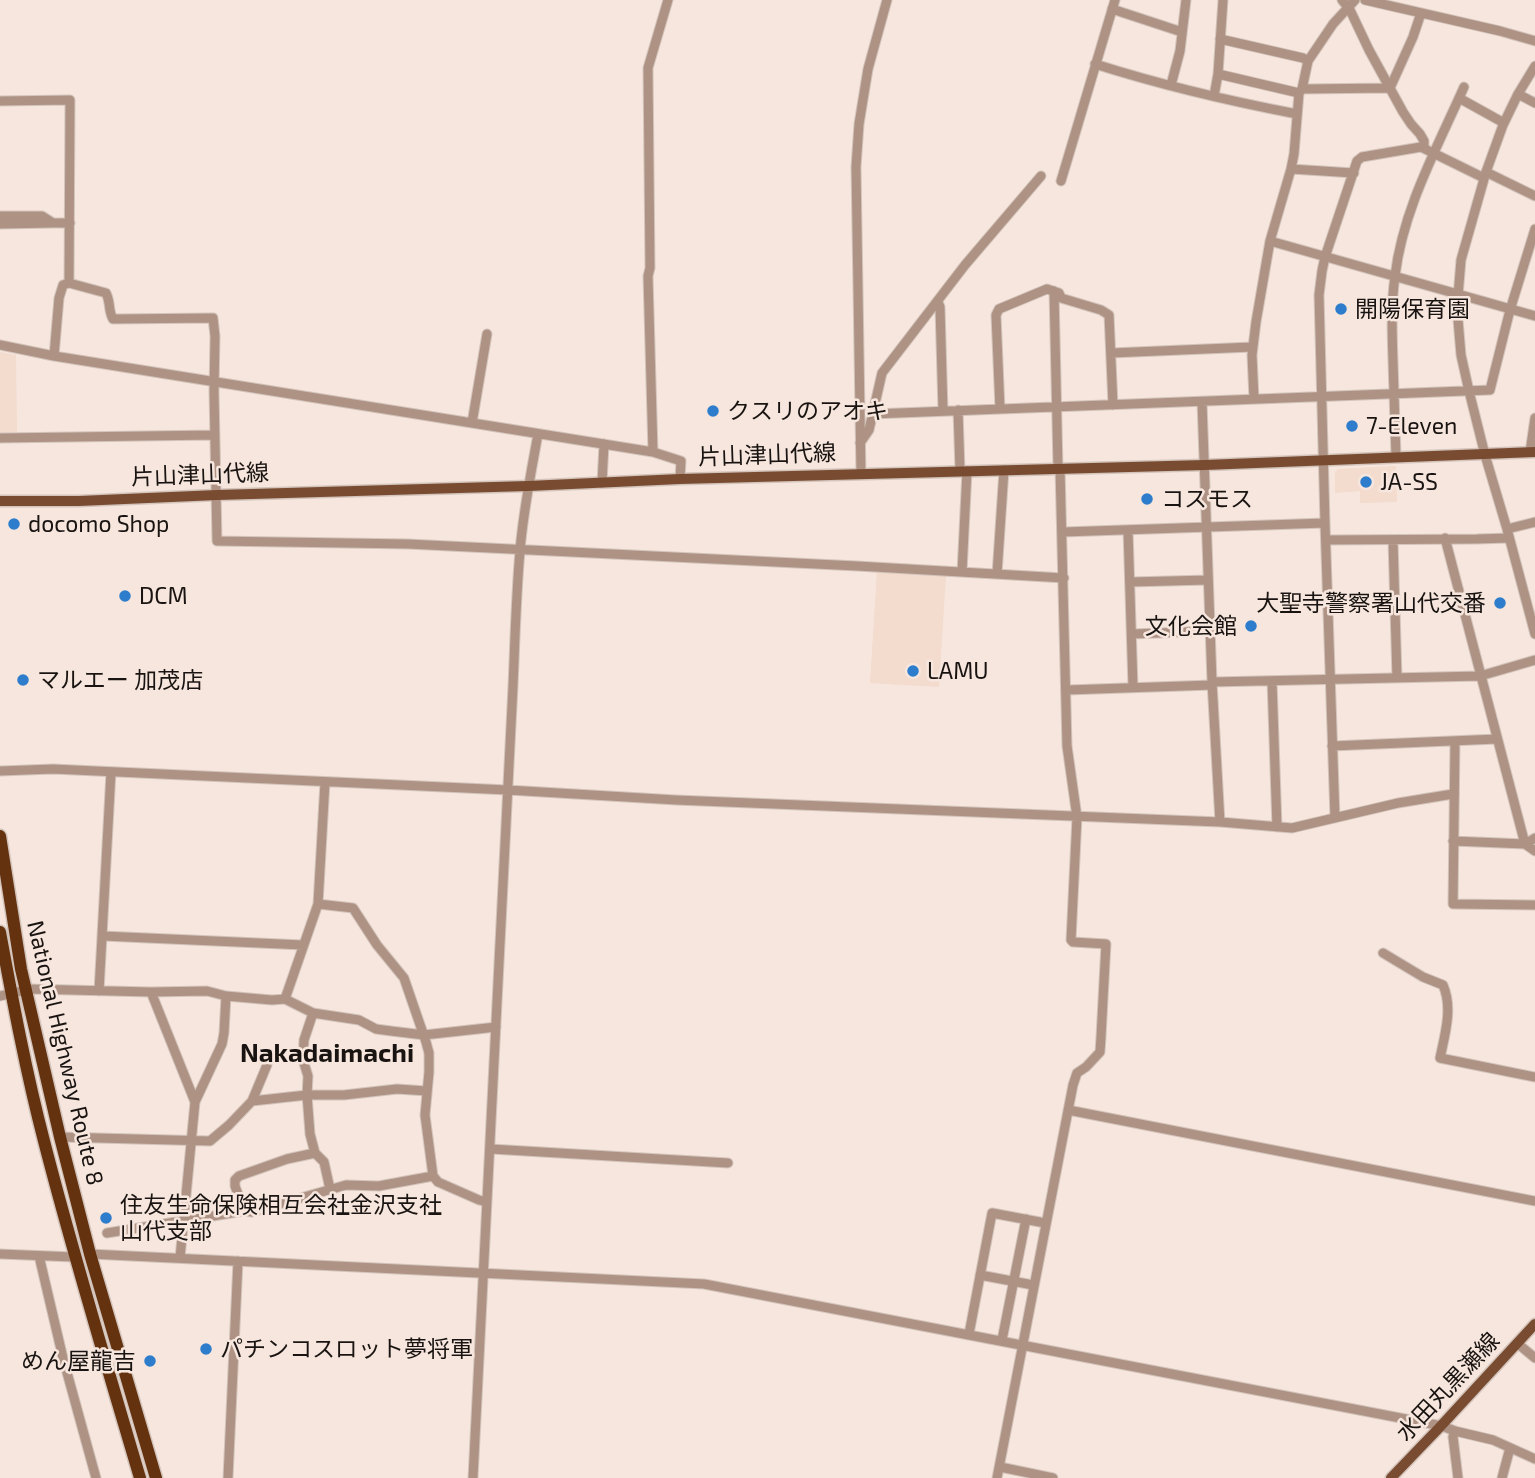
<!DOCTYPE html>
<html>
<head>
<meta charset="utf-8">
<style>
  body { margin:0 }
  canvas { display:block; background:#f6e6dd }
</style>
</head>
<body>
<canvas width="1535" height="1478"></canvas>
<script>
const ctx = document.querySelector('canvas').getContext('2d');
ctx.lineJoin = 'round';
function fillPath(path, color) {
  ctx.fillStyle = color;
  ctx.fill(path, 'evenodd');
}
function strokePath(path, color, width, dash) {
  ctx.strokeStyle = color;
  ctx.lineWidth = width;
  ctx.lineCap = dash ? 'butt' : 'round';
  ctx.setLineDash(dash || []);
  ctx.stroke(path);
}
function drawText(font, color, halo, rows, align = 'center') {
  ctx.font = font + ' "Exo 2","Noto Sans JP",sans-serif';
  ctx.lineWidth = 5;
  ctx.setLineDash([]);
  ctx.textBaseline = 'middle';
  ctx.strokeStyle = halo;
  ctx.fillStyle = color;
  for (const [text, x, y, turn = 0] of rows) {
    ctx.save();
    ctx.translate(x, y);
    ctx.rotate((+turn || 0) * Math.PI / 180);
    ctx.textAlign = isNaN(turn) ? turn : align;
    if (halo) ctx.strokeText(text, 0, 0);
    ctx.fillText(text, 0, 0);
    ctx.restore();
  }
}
fillPath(new Path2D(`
  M0,352L16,355L17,432L0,433Z
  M1396,466L1397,502L1360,503V491L1335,493V472L1338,469Z
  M877,571L946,575L939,687L870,683Z`), '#f3dbce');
const minor = new Path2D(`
  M1342,0L1350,10L1369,50L1403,112L1411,124L1420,134L1424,141V148
  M1365,0L1500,31L1535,41
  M1112,9L1182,32
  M1220,39L1303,58L1308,61
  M1095,64C1161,85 1229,101 1297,114
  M1535,66L1518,94L1503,125L1486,172L1461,260L1457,308L1461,355L1469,391L1485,455L1507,529L1535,634
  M1218,74L1299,93
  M1171,85L1180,51L1186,0
  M1390,88L1413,37L1421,13
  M1302,89L1390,88
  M1518,94L1535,103
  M1214,96L1218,74L1223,0
  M1459,98L1504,123
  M0,101L70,100L69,283L63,285L59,298L54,356
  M1291,169L1354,173
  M1486,172L1535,196
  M1061,181L1115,0
  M0,216H42L53,223H70
  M0,224L53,223
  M1270,241L1535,316
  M69,283L106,293C111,303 108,311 113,319L213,318L215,336L214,391L217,541L408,544L857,566L1064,578
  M1054,291L1058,468
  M938,302L940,307L943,411
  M0,345L54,356L653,452L681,461L680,479
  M1111,353L1252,347
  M1254,399L1252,355L1256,322L1270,241L1291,169L1294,154L1299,93L1302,89L1308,61L1333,24L1355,0
  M1202,402L1212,682L1220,822
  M1000,409L996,315L999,309L1047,289L1059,293L1061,298L1101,310L1109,315L1113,405
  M958,410L960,471
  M873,414L1490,390L1510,310L1535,229
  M472,423L487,334
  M0,438L215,435
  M860,443L869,430L882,373L965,265L1041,176
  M653,452L648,276L650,268L648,68L668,0
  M1530,452L1535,418
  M1396,457C1395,425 1394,393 1393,361C1392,333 1391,304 1395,276C1403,209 1437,148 1464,87
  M861,474L856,167L859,124L868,69L887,0
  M602,483L604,444
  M1507,529L1535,522
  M1128,530L1133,687
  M1063,532L1325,523
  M1445,538L1525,844L1535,851
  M1326,540L1477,539L1509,538
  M1393,540L1397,678
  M962,572L967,471
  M997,574L1004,470
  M1130,582L1208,580
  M1132,634L1210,631
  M1272,681L1277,827
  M1212,682L1480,676L1535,660
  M1067,690L1212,685
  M1455,741L1453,904L1535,905
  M1332,746L1497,739
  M0,771L53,769L508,790L676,800L1220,822L1292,828L1398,803L1453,794
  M1335,818L1325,523L1319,295L1322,271L1325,257L1357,161L1362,157L1421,147L1484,178
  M1453,841L1525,844L1535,838
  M318,904L353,908L377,945L404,978L426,1042L429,1053V1072L425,1115L433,1176L438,1182L479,1200L487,1202
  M103,936L303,945
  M1383,953L1423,977L1443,985C1453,1008 1445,1034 1440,1058L1535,1077
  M99,991L111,772
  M151,992L195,1102L180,1258
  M0,996L30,989L151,992L207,991L226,996L272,1000L285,999L313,1013L359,1020L376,1029L391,1031L424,1035L496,1027
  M285,999L318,904L325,782
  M313,1013L304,1040L303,1060L308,1076L307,1095L310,1134L315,1153L324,1162L330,1189
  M252,1101L267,1065
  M195,1102L222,1044L224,1033L226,996
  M1068,1110L1535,1201
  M60,1137L210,1141L229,1125L252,1101L307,1095H344L397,1089L427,1091
  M491,1149L728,1163
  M244,1211L235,1186V1180L239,1176L287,1159L315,1153
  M107,1233L244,1211L252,1212L346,1185L379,1186L433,1176
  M0,1254L74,1257
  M90,1254L704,1284L1442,1426L1455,1431L1493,1440L1535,1459
  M39,1256L63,1358L96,1478
  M980,1275L1033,1285
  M969,1334L992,1213L1045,1223
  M1002,1340L1026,1219
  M1517,1343L1535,1358
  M1455,1431L1453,1437L1458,1478
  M1000,1467L1053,1478
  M228,1478L238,1261
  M473,1478L513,686C515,641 516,596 520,551C523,512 531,473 538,434
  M997,1478L1073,1085L1077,1073L1086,1067L1100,1052L1101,1037L1106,944L1073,942L1071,940L1077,817L1067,746L1060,468
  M1502,1478L1510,1448`);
const major = new Path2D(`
  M0,501H79L217,495L528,486L680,479L1205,465L1535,452
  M1391,1478L1439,1428L1535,1324`);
const highway = new Path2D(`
  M0,836L21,969L60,1137L90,1254L156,1478
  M0,932C13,1002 26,1072 44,1141C73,1254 107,1366 140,1478`);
strokePath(minor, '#d3c4bc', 11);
strokePath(major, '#d3c4bc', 13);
strokePath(highway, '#d3c4bc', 15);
strokePath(minor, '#ae9385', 9);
strokePath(major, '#794c32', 10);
strokePath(highway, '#653210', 12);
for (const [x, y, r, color] of [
  [1341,309,7,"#2d7dcc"],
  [713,411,7,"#2d7dcc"],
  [1352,426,7,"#2d7dcc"],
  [1366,482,7,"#2d7dcc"],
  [1147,499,7,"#2d7dcc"],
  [14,524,7,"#2d7dcc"],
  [125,596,7,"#2d7dcc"],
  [1500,603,7,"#2d7dcc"],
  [1251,626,7,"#2d7dcc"],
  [913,671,7,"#2d7dcc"],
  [23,680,7,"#2d7dcc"],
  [106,1218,7,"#2d7dcc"],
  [206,1349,7,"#2d7dcc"],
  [150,1361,7,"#2d7dcc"]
]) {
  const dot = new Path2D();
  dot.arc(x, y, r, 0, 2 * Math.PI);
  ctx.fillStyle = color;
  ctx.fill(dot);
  strokePath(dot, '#f6e6dd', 2.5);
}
drawText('23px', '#191411', '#f6e6dd', [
  ["開陽保育園",1355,309],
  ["クスリのアオキ",727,411],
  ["7-Eleven",1366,426],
  ["JA-SS",1380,482],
  ["コスモス",1161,499],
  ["docomo Shop",28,524],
  ["DCM",139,596],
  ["大聖寺警察署山代交番",1486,603,"right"],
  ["文化会館",1237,626,"right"],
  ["LAMU",927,671],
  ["マルエー 加茂店",37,680],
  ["住友生命保険相互会社金沢支社",120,1205],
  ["山代支部",120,1231],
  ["パチンコスロット夢将軍",220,1349],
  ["めん屋龍吉",136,1361,"right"]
], 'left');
drawText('23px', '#191411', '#f6e6dd', [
  ["片山津山代線",767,455,-2],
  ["片山津山代線",200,475,-2],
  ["National Highway Route 8",65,1053,77],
  ["水田丸黒瀬線",1448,1387,-47]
]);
drawText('bold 26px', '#191411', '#f6e6dd', [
  ["Nakadaimachi",327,1053]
]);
</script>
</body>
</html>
